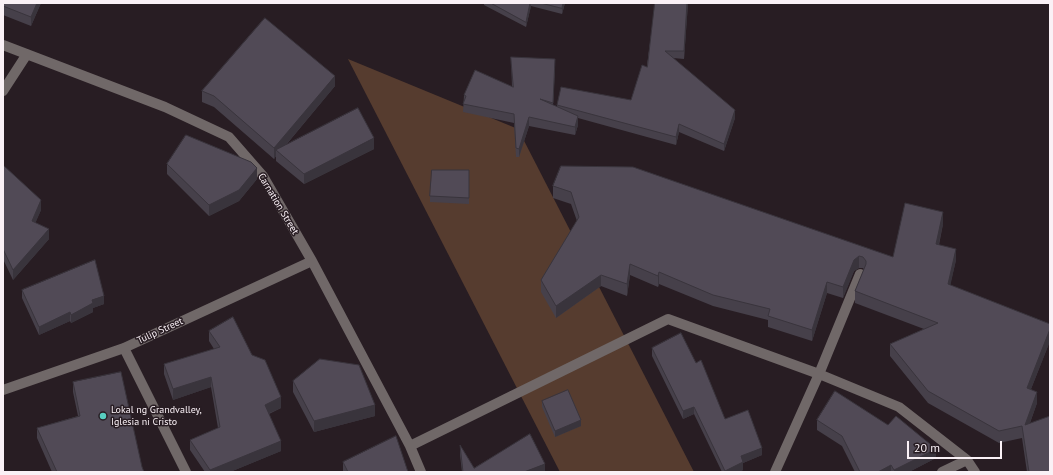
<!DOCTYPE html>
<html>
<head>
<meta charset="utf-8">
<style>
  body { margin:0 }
  #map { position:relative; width:1053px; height:475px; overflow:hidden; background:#281d23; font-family:"PT Sans",sans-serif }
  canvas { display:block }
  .frame { position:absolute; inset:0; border:4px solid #faf1f6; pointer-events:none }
  .scale { position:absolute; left:907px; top:441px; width:95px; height:18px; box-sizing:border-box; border:2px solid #faf1f6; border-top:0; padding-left:5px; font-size:12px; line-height:14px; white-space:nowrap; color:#faf1f6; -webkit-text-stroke:3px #281d23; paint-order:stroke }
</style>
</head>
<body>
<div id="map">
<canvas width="1053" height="475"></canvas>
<div class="frame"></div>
<div class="scale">20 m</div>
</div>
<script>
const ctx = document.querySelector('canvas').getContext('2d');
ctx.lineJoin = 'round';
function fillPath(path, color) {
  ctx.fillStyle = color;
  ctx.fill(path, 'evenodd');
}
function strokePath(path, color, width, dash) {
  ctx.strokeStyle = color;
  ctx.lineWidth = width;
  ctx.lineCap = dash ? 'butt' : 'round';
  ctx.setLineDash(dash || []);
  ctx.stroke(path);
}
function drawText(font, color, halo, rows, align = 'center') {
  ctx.font = font + ' "PT Sans",sans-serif';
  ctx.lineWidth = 3;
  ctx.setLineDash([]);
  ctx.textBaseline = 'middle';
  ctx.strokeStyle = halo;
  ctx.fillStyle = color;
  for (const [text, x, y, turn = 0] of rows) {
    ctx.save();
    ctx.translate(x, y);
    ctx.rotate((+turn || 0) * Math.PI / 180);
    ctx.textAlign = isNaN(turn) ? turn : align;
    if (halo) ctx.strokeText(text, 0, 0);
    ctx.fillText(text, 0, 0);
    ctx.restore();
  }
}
fillPath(new Path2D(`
  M348,59L518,129L694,472H560Z`), '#563c2f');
strokePath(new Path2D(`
  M3,45L165,107L229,137L263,176L312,261L410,446L421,472
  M3,91L27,54
  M124,348L186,472
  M3,390L124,348L312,261
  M410,446L668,319L819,374L899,407L967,460L975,472
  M775,472L819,374L860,274
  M942,472L967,460`), '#706868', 10);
fillPath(new Path2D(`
  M3,3H41L31,26L3,15Z
  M484,3H565L562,14L531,6L526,27L484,5Z
  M655,3H688L684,59L673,58L735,118L724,151L679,132L676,145L578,118V125L575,135L529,126L519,157H516L514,123L463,112L464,95L512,87L511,57L555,68L553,105L557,107V105L631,100L647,67Z
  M335,86L286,145L374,149L304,184L276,161V156L274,159L214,107L202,102V91Z
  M167,164L257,179L239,201L209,216L167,174Z
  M3,165L41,210L35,223L49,239L13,280L3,259Z
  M469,170V204L430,202V196Z
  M553,186L893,257L943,224L939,245L956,260L950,285L1050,324V341L1031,389L1037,403L1030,423L1050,472H1027L1022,438L999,443L928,403L890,356V344L924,329L855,303V291L864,270L863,268H859L854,271L843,298L827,293L812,341L768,327V320L713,306L659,284L658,287L630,275L627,296L601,286L556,318L541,292V280L577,221L571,204L553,198Z
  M22,290L104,304L93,308V312L71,323L70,321L39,335L22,298Z
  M209,331L252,355L281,408L269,414L281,451L230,472H205L190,450V440L218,428L211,387L173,400L164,374V364L214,349L209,341Z
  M652,348L696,363L725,419L762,455L743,463V470L739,472H722L694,414L683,419L652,356Z
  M293,381L375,416L314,432L293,392Z
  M73,382L142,467L144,472H52L37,438V428L78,416L73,392Z
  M542,401L581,426L555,437L542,407Z
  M817,420L936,458L909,472H855L842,446L817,430Z
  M460,445L474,468L545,472H462L460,455Z
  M343,462L408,472H343Z`), '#46404a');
fillPath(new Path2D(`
  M37,3H41L31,26V17Z
  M530,3L531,6L526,27V22Z
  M563,3H565L562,14V8Z
  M687,3H688L684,59V51Z
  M335,76V86L279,153L276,150V156L274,159V148Z
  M735,110V118L724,151V144Z
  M578,116V125L575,135V127Z
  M529,117V126L519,157V149Z
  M679,124V132L676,145V137Z
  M374,138V149L304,184V174Z
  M257,168V179L239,201L209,216V205Z
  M41,200V210L32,231V221Z
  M943,212V224L936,256V244Z
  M49,229V239L13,280V270Z
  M956,249V260L948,296V284Z
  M859,256V268L854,271L843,298V287L854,260Z
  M630,264V275L627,296V284Z
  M659,272V284L658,287V276Z
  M601,275V286L556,318V306Z
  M827,282V293L812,341V330Z
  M104,296V304L93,308V312L71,323V315L92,300Z
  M70,312V321L39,335V327Z
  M1050,329V341L1027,399V388Z
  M211,377V387L173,400V389Z
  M1037,392V403L1025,436V425Z
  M281,397V408L265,415V405Z
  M375,405V416L314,432V421Z
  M694,407V414L683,419V411Z
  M581,420V426L555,437V431Z
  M281,441V451L230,472H210V470Z
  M762,448V455L743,463V470L739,472H725V471L741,456Z
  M936,449V458L909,472H894V470Z
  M545,464V472H524Z
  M891,465V472H878Z`), '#39343c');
const building = new Path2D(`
  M3,3H37L31,17L3,6Z
  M491,3H530L526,22Z
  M541,3H563L562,8Z
  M655,3H687L684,51H665L735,110L724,144L679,124L676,137L557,105L561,87L631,100L642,65L647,67Z
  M265,18L335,76L274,148L214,96L202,91Z
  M511,57L555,59L553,103L540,99L578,116L575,127L529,117L519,149L516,148L514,114L463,104L466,96L464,95L475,70L513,87Z
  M358,108L374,138L304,174L276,150Z
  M186,135L251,162L257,168L239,190L209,205L167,164Z
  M3,165L41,200L32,221L49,229L13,270L3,249Z
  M561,166L633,167L893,257L905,203L943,212L936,244L956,249L948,284L1050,324V329L1027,388L1037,392L1025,425L1050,416V472H1029L1022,426L999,431L928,391L890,344L938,323L855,291L866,264V261L863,257L859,256L854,260L843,287L827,282L812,330L768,316L770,309L713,295L659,272L658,276L630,264L627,284L601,275L556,306L541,280L579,217L571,192L553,186Z
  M432,170H469V198L430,196Z
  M95,260L104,296L92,300L93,303L71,315L70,312L39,327L22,290Z
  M233,317L252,355L265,360L281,397L265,405L281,441L210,470L190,440L220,427L211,377L173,389L164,364L220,347L209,331Z
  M681,333L696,363L701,360L725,419L748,410L762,448L741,456L743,462L725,471L694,407L683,411L652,348Z
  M320,359L359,365L375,405L314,421L293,381Z
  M121,372L142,467L144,472H57L37,428L80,416L73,382Z
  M568,390L581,420L555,431L542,401Z
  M835,391L888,425L896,416L936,449L894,470L891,465L878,472H860L842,436L817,420Z
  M530,434L545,464L524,472H463L460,445L474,468Z
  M396,436L408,472H348L343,462Z`);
fillPath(building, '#514a56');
strokePath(building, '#39343c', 1);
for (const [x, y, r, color] of [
  [103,416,4,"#58cec0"]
]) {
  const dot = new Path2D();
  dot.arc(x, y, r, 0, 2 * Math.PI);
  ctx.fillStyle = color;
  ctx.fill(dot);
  strokePath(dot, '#281d23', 1.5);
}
drawText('10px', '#faf1f6', '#281d23', [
  ["Carnation Street",278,204,59],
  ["Tulip Street",160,331,-25]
]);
drawText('10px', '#faf1f6', '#281d23', [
  ["Lokal ng Grandvalley,",111,410],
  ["Iglesia ni Cristo",111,422]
], 'left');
</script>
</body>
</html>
